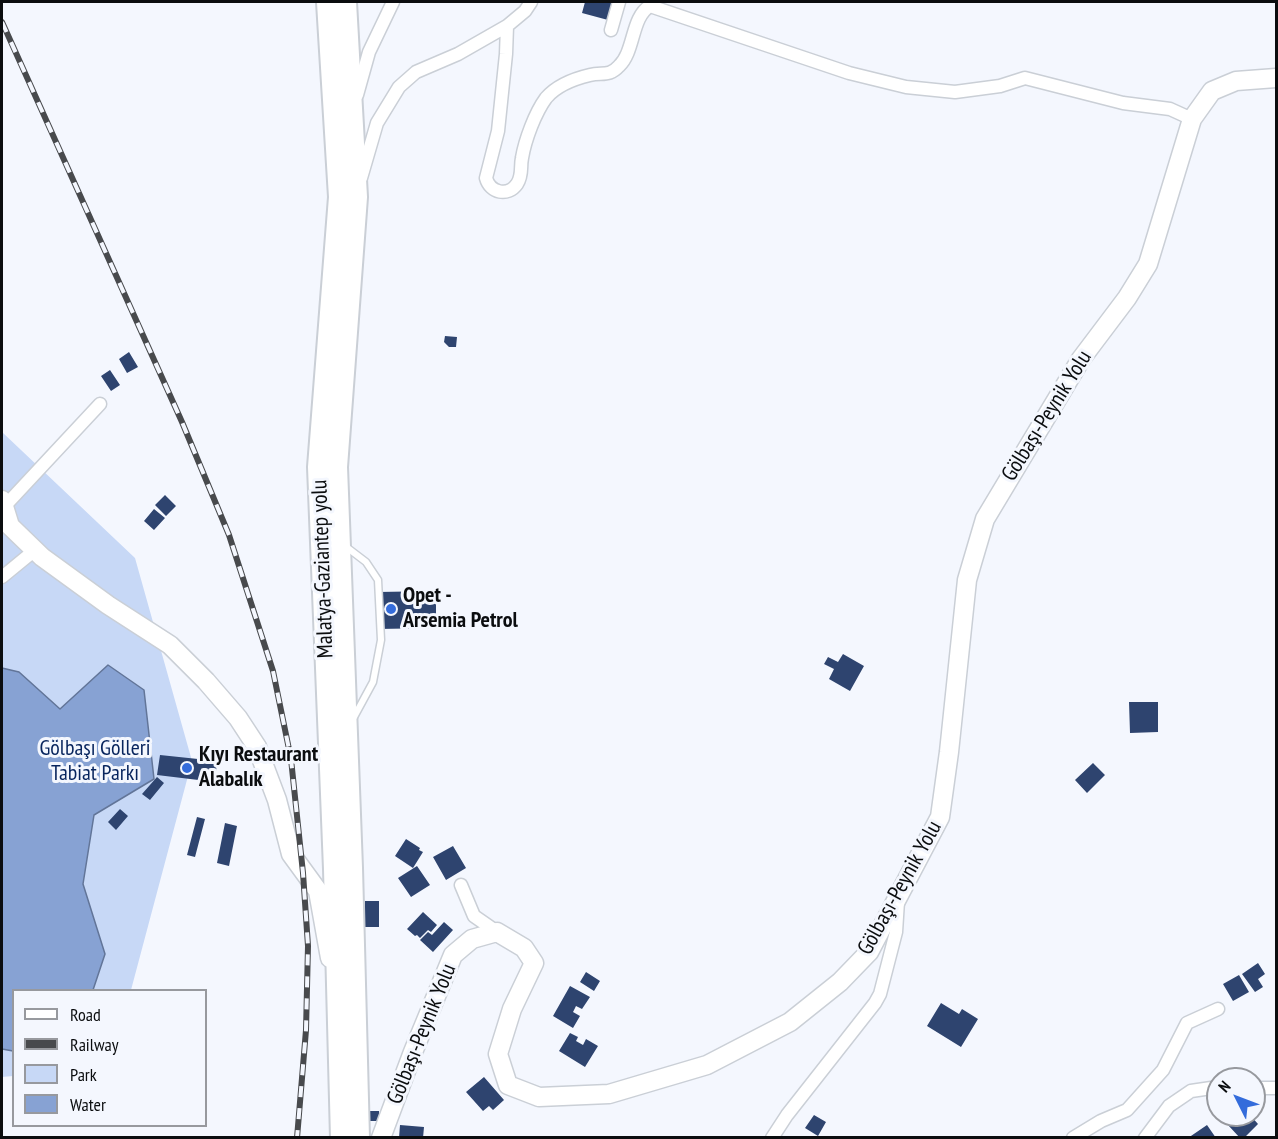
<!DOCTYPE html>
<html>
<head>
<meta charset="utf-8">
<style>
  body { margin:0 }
  #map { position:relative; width:1278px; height:1139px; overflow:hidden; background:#f4f7fe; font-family:"PT Sans Narrow",sans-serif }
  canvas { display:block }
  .frame { position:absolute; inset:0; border:3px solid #0b0d0f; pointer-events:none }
  .legend { position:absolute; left:12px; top:989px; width:195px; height:138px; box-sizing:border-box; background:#f4f7fe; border:2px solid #97999e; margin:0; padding:8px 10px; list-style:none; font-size:18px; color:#0b0d0f }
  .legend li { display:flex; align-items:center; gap:12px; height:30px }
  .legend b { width:30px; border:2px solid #97999e }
  .north { position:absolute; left:1206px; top:1067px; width:60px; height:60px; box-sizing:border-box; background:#f4f7fe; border:2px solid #97999e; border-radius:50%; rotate:312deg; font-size:16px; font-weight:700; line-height:24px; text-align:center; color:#0b0d0f }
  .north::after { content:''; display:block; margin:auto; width:21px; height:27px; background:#346cdb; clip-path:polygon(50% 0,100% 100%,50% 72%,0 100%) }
</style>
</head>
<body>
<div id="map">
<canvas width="1278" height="1139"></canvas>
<div class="frame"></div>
<ul class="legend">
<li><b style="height:8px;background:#fff"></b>Road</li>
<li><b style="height:8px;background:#484a4d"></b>Railway</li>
<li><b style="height:16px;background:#c7d8f6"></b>Park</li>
<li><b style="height:16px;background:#87a2d3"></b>Water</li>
</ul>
<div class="north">N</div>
</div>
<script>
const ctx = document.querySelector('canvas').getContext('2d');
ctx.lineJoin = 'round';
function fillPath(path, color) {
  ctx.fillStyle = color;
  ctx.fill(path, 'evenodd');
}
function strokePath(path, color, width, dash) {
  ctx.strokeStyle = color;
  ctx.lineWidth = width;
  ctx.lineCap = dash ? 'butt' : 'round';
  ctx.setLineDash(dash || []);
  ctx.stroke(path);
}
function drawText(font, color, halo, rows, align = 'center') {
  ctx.font = font + ' "PT Sans Narrow",sans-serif';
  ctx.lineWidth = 6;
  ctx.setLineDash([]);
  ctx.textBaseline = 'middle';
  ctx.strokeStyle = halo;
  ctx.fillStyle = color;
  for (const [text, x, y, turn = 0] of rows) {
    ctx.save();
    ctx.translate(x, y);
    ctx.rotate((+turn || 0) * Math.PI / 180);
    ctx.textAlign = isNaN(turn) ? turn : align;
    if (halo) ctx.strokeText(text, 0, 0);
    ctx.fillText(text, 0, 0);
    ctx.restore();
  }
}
fillPath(new Path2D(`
  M2,432L135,558L192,761L131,990H14L13,1076L2,1077Z`), '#c7d8f6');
const water = new Path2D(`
  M108,665L144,690L154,779L94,815L83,884L105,954L93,990H14L13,1051L2,1049V668L19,672L60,709Z`);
fillPath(water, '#87a2d3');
strokePath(water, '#627598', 1.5);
fillPath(new Path2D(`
  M585,2H612L608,20L582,13Z
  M445,336L457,337L456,347H449L444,342Z
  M129,352L138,367L127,373L119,359Z
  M110,370L120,385L111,391L101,376Z
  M165,495L176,506L166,516L155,505Z
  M154,509L165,518L154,530L144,521Z
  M436,591V628L378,629V592Z
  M843,654L864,666L850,691L829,679L834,669L824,664L828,657L838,662Z
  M1129,702H1158V732L1130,733Z
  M160,755L217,761L215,782L157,775Z
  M1093,763L1105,775L1087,793L1075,780Z
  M157,777L164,783L150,800L142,794Z
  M120,809L128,816L116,830L108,822Z
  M197,817L205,819L195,857L187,855Z
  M225,823L237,826L229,866L217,863Z
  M406,839L420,848L419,850L423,852L413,868L395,856Z
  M453,846L466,868L446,880L433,857Z
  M417,866L430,885L411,897L398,878Z
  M365,901H379V927H364Z
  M423,912L437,925L431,932L428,930L420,938L417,935L415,936L407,929Z
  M444,922L453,930L433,952L420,940L428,932L432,935Z
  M1258,963L1265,974L1258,979L1263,987L1255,992L1242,974Z
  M586,972L600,981L594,991L580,982Z
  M1239,975L1249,992L1233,1001L1223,984Z
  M570,986L590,997L582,1009L576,1006L573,1012L580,1016L573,1028L553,1016Z
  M941,1003L959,1014L962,1009L978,1019L961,1047L927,1026Z
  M570,1033L578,1037L576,1041L583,1045L586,1039L598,1046L585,1067L559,1051Z
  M484,1077L504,1100L493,1110L489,1106L483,1111L466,1092Z
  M369,1111H379V1121H369Z
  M814,1115L826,1122L818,1136L805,1128Z
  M1231,1115H1250L1258,1124L1244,1138H1240L1228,1125L1235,1119Z
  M400,1125L424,1127L423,1138H399Z
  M1207,1125L1216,1138H1188Z`), '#2e446f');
const lane = new Path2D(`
  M345,546L366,562L378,580L381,640L373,682L354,717`);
const street = new Path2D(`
  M507,26L506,54L498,131L486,178C490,193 508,197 517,184C523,175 520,167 522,158C525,140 535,113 546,98C557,85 573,79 590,75C602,72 609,77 619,66C635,51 631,17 650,6L849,73L906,87L955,92L1000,86L1025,78L1123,103L1170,109L1192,119
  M611,30L619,2
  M357,95L369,52L393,2
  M361,178L377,123L399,87L416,72L458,54L507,26L525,11L531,2
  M4,507L100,404
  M2,577L35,550
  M461,885L474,916L497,932
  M1254,1088H1276
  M772,1138L787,1115L875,1003L880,994L896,932L898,901
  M1073,1138L1101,1121L1127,1110L1163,1070L1187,1023L1218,1009
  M1145,1138L1169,1106L1191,1091L1218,1087`);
const secondary = new Path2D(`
  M2,500L10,526L42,557L108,605L170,645L206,681L238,718L257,747L277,800L291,854L318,891L330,958
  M381,1138L413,1052L453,955L472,939L497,932L524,948L534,963L512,1009L498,1054L508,1085L539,1097L609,1094L707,1065L790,1022L840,982L869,952L940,817L949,752L967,580L985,519L1081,359L1127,298L1148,264L1192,119L1212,91L1236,81L1276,78`);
const highway = new Path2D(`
  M328,2L340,197L319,467L335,869L342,1138
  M345,2L356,197L336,467L351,868L358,1138`);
strokePath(lane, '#cacfd6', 9);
strokePath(street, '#cacfd6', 15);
strokePath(secondary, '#cacfd6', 21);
strokePath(highway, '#cacfd6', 26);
strokePath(lane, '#fff', 6);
strokePath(street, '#fff', 12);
strokePath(secondary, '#fff', 18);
strokePath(highway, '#fff', 22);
const rail = new Path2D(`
  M2,22L182,422L229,535L273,671L291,759L303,873L308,946L306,1030L297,1138`);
strokePath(rail, '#484a4d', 6);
strokePath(rail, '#f4f7fe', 4, [11]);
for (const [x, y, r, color] of [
  [391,609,6,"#346cdb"],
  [187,768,6,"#346cdb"]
]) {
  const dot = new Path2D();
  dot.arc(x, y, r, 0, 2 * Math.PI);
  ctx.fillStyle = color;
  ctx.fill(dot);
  strokePath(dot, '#f4f7fe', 2);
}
drawText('22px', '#0b0d0f', '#f4f7fe', [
  ["Gölbaşı-Peynik Yolu",1047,416,-58],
  ["Malatya-Gaziantep yolu",323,569,-92],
  ["Gölbaşı-Peynik Yolu",900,888,-61],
  ["Gölbaşı-Peynik Yolu",422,1034,-68]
]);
drawText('bold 22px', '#0b0d0f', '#f4f7fe', [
  ["Opet -",403,596],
  ["Arsemia Petrol",403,621],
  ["Kıyı Restaurant",199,755],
  ["Alabalık",199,780]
], 'left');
drawText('22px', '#07245d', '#f4f7fe', [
  ["Gölbaşı Gölleri",95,749],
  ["Tabiat Parkı",95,774]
]);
</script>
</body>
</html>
